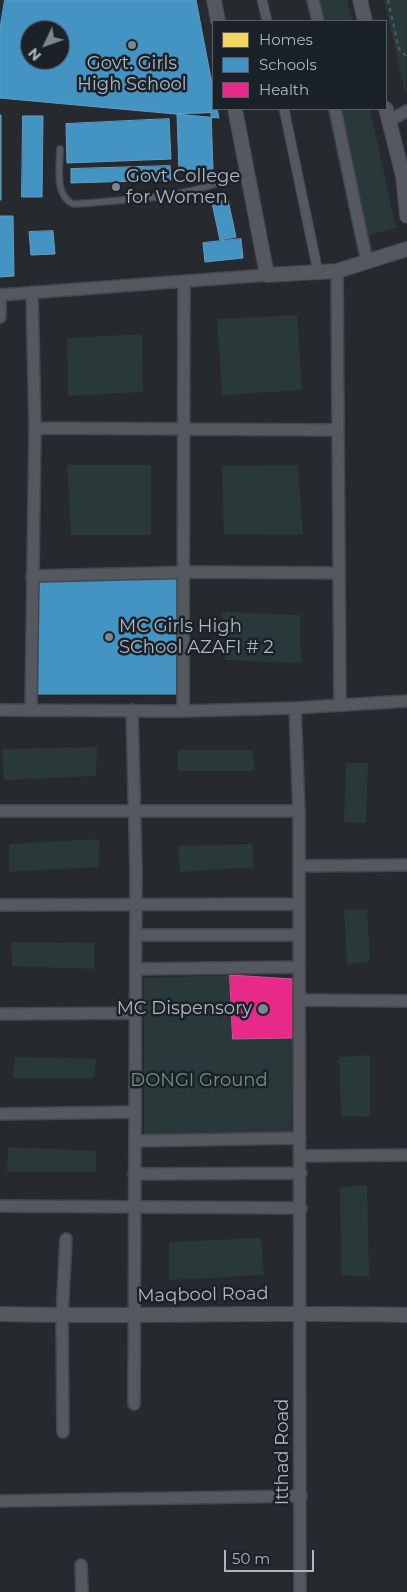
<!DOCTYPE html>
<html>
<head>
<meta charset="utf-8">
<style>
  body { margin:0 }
  #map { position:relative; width:407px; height:1592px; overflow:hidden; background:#262a2f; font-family:Montserrat,sans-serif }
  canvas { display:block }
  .legend { position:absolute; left:212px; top:20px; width:175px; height:90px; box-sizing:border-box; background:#1a2128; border:1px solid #565d65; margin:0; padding:6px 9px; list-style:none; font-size:15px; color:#afb6c1 }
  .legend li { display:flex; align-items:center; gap:10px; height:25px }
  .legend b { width:25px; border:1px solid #565d65 }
  .north { position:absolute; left:20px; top:20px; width:50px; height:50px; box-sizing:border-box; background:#1a2128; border:1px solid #565d65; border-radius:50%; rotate:228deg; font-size:14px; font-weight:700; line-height:20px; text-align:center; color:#afb6c1 }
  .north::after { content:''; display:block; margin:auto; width:18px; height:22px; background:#7f858e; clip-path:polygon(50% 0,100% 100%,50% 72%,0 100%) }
  .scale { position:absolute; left:224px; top:1550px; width:90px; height:22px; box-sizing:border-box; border:2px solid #afb6c1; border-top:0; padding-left:6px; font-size:15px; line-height:18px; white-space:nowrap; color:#afb6c1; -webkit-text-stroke:4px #1a2128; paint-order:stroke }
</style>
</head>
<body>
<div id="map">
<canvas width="407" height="1592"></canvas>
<ul class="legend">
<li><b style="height:14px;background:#f6d55c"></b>Homes</li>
<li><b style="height:14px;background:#4393c3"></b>Schools</li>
<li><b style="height:14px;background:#e7298a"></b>Health</li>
</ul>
<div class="north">N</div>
<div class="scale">50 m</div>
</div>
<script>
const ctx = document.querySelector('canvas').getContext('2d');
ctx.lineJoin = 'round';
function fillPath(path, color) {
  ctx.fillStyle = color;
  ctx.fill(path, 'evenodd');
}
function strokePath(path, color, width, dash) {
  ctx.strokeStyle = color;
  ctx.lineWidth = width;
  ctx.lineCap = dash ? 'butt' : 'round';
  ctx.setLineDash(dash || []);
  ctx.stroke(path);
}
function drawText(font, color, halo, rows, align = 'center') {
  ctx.font = font + ' Montserrat,sans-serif';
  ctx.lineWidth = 5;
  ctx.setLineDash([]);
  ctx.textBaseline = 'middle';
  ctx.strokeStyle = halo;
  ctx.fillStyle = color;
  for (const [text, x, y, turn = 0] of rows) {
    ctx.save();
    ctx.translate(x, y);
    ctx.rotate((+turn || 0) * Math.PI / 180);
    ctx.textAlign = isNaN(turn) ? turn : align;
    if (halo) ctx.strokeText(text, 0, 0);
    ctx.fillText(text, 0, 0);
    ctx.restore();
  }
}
fillPath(new Path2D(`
  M318,0H347L352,21H322Z
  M384,0H407L406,96Z
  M340,109H370L396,228L366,236Z
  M297,315L302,390L222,395L217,319Z
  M142,334L143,392L68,396L67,338Z
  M67,465H151V535H71Z
  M298,465L303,535L224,534L222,466Z
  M222,612L300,615L301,663L225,660Z
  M97,747L96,776L4,780L2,749Z
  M178,750H252L255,771H178Z
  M346,763H368L366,823L344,822Z
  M100,839L98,867L9,872V844Z
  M252,844L254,867L180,872L178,846Z
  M367,909L370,961L347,965L344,910Z
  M11,942L94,943V969L12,966Z
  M230,975L233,1039L293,1038L291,1135L144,1138V978Z
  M370,1055V1117L341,1116L339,1057Z
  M15,1057L96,1059L94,1078H13Z
  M8,1147L96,1151V1172H7Z
  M367,1185L369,1277L341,1275L340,1187Z
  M261,1238L264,1275L169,1280V1242Z`), '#293838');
const homes = new Path2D(`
  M59,0H78L81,77L63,78Z
  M198,43L210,104L196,107L185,46Z
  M111,91H187V105H111Z`);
fillPath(homes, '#f6d55c');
strokePath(homes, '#e1cc7a', 1);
const schools = new Path2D(`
  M5,0H196L213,89V109H217L219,118L0,98V28ZM30,30H60V60H30Z
  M211,113L213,169L179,170L177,114Z
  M0,115H1V200H0Z
  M23,116H43L42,197H22Z
  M169,119L171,159L67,163L66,124Z
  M170,166L171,180L71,183V169Z
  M228,200L236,237L220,240L212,203Z
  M0,216H13L14,276L0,277Z
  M53,231L55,254L31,255L29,232Z
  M241,239L243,258L205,262L203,243Z
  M179,577V694H37L40,581Z`);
fillPath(schools, '#4393c3');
strokePath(schools, '#639ec2', 1);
const health = new Path2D(`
  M230,975L293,979V1038L233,1039Z`);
fillPath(health, '#e7298a');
strokePath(health, '#d6539a', 1);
const service = new Path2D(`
  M60,149C60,167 54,195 73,204C131,199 194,199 245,171`);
const pedestrian = new Path2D(`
  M262,0L267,21
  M284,109L318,272`);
const minor = new Path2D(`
  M313,0L318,21
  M335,109L367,262
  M388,121L407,111
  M337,271L340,705
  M0,295L267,275
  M0,317V295
  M35,428L338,430
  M32,576L195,572L339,573
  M0,710L183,711L295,708
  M31,710L35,428L32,292
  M132,710L136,870L134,1404
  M183,711L184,281
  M0,811H299
  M299,866L407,865
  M0,905L299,904
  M136,935H299
  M136,969L299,967
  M299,1000L407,1001
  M0,1014L136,1013
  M0,1114L134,1112
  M135,1141L300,1138
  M300,1156L407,1155
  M134,1174L301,1173
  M0,1206L301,1208
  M63,1432L62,1316L66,1239
  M0,1501L301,1496
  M81,1565L82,1592
  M300,1592L299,811L295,708L407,701`);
const tertiary = new Path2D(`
  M214,0L218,21
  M360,0L365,21
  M235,109L267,275L337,271L407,249
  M386,109L403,176L407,216
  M0,1314C136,1317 271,1312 407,1315`);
strokePath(service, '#43464a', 8);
strokePath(pedestrian, '#43464a', 11);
strokePath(minor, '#43464a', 14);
strokePath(tertiary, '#43464a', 16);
strokePath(new Path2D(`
  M388,0L399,49L407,57`), '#55585c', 2, [4, 4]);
strokePath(service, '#55585e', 5.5);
strokePath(pedestrian, '#55585e', 9);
strokePath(minor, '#55585e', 11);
strokePath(tertiary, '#55585e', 14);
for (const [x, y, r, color] of [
  [132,45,5,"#7f858e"],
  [116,187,5,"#7f858e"],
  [109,637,5,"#7f858e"],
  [263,1009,6,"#7f858e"]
]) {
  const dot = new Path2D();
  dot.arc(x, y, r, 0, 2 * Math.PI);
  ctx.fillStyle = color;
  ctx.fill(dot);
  strokePath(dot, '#1a2128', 2);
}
drawText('18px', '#afb6c1', '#1a2128', [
  ["Govt. Girls",132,64,"center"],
  ["High School",132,85,"center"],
  ["Govt College",126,177],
  ["for Women",126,198],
  ["MC Girls High",119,627],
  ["SChool AZAFI # 2",119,648],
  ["MC Dispensory",252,1009,"right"]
], 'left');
drawText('18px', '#719478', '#1a2128', [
  ["DONGI Ground",199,1081]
]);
drawText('18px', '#afb6c1', '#1a2128', [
  ["Maqbool Road",203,1295,-1],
  ["Itthad Road",283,1452,-90]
]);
</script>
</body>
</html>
